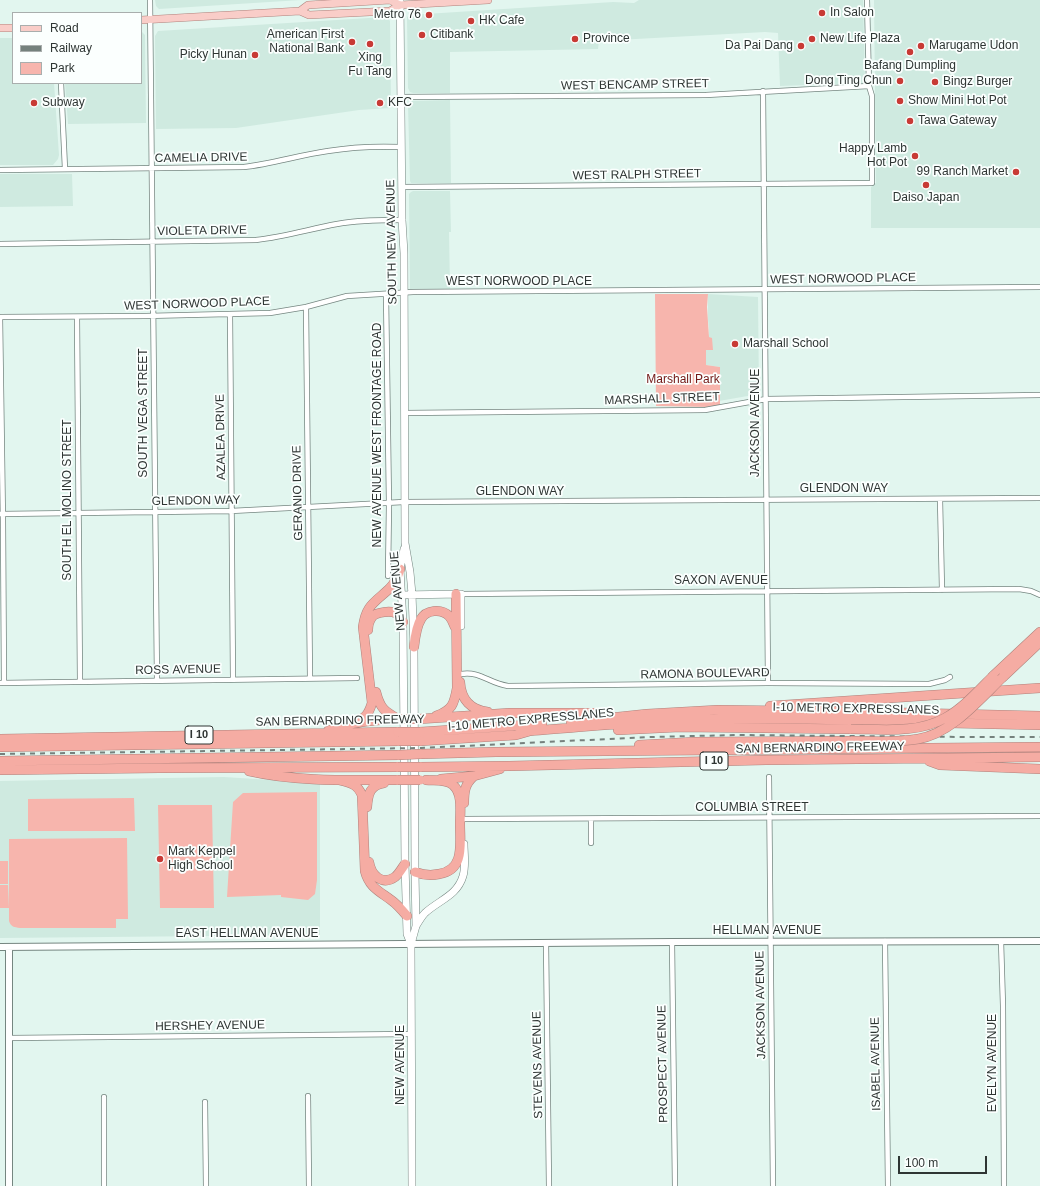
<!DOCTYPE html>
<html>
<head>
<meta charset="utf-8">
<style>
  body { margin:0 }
  #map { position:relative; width:1040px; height:1186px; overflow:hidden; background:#e2f6ef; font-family:Arial,sans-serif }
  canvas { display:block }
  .legend { position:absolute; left:12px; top:12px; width:130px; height:72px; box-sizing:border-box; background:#fbfffe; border:1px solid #a9aead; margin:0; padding:5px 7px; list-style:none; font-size:12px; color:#2e3533 }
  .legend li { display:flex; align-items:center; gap:8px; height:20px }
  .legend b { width:20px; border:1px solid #a9aead }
  .scale { position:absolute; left:898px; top:1156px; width:89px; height:18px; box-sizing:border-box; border:2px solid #2e3533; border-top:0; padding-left:5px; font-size:12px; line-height:14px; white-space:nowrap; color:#2e3533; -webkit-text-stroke:3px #fbfffe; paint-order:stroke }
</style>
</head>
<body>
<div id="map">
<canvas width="1040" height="1186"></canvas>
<ul class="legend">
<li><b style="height:5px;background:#f9cdc8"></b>Road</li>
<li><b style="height:5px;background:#75817d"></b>Railway</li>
<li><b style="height:11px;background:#f7b5ad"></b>Park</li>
</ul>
<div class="scale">100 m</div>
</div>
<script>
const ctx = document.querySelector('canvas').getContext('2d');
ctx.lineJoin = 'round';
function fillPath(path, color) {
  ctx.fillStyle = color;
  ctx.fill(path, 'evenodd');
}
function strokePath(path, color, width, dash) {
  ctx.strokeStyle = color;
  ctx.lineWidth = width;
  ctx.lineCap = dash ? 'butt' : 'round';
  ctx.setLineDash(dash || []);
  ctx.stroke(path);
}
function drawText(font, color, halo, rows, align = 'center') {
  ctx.font = font + ' Arial,sans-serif';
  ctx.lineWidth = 3.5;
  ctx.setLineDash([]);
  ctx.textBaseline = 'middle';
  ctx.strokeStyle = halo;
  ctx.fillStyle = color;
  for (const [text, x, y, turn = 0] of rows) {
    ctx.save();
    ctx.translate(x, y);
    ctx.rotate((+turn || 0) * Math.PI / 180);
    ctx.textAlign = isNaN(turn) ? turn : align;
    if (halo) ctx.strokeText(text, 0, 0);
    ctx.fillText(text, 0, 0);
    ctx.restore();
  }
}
fillPath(new Path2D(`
  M155,0H301L159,9L156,6Z
  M639,0H863L865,83L780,86L778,33L765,32L599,41L598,49L450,52V93H413L410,92L408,88L407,17L410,15L613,2L634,3Z
  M874,0H1040V228H871V187L876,183Z
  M385,17L388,18L390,21L391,108L359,110L236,128L156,129L155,36L158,31Z
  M141,31L145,35L146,123L68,124L65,83H141Z
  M0,38H13V83H54L59,155L58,159L53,165H0Z
  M450,100L451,183H411L410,181L408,105L412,101Z
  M0,174H72L73,206L0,207Z
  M413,191H450L451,232H449L450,289H410L409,194L411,192Z
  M708,294L758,297L759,394L719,401L720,367L706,365V350H712L709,337V327L708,320Z
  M224,777L320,783V935L0,938V781Z`), '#cfeae0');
fillPath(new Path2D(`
  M655,294H708L707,307L709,337L712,338L713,350H706V365L720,367V405L707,407L656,406Z
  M317,792V880L315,894L308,900L281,897V895L227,897L233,802L243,793Z
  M134,798L135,831H28V799Z
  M158,805H212L214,908H160Z
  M127,838L128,919H116V928H20C14,927 11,927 9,921V839Z
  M0,861H8V884H0Z
  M0,885H8L9,908H0Z`), '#f7b5ad');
const minor = new Path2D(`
  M150,0L157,680
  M61,83L65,169
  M763,91L768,683
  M401,97L706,95L869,86
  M0,170L244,167C272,164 299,155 328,151C352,147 377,146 401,147
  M402,187L872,183V96L869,86L867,0
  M0,244L256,240C284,237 310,229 337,224C359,220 380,220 402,220
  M386,294L389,504L388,576
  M306,307L310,678
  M230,314L233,679
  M0,317L146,316L270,313L306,307L347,296L413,292L1040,287
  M0,317L3,521L4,683
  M77,317L80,682
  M404,413L705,410L766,399L1040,395
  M940,499L942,590
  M0,514L231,511L404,502L1040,498
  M461,594L1019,589L1031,591L1040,595
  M461,674C481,671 488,683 508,686L768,683L929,684L945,680L950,677
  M0,683L357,678
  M769,777L773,1186
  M464,819L1040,816
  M591,819V843
  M885,941L888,1186
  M1001,941L1003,1006L1004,1186
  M672,942L675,1186
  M546,943L549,1186
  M9,1038L412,1034
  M308,1096L309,1186
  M104,1097V1186
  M205,1102L206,1186`);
const tertiary = new Path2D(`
  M0,947L672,942L1040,941
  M9,1186V947`);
const secondary = new Path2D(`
  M400,0L402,220L404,253L405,543L410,572L412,594L414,647L415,872L416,926L411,944L412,1186
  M404,549L400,569L403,622L405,864L407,934L411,944
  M401,595L461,594V626
  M416,926C419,921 422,916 425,913C439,900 457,896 463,876C466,866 464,854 464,844`);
const primary = new Path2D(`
  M300,11L308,5L390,0L400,5L488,0
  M141,20L300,11L309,15L390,11L400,5
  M0,28H13`);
const motorway = new Path2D(`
  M368,630C368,626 369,621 372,617C376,612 392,610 397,614C399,616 401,620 403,622
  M414,647C415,638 416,627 421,619C426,610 441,608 449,616C452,619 453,623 455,627
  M993,676L1040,632
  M1003,677L1040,642
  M460,682C461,700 471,710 488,712
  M376,692C380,708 384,711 398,719
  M770,706L1040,688
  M436,716C452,710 454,705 457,688L456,594
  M419,719L510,713H609
  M571,722L647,714L718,710L872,712L1040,716
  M353,723C365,718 368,716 372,703L363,627C366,605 374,603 389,589C395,583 398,576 400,569
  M949,723L1040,725
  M618,730L680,727L851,729
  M328,731C350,722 373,720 396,719
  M420,732L542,724
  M0,739L398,732
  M420,741L516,735L530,731C585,727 639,721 693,720C773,717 853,720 933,722
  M639,745L695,742L851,741
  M0,747L399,741
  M420,754L496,752L1040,747
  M0,761L399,755
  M929,761L940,765L1040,769
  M420,767L509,766L766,760L1040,757
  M0,770L159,768L398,767
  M249,771C298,782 349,780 398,780
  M441,779L474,776L500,769
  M339,780C351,783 357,784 362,795L365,871C369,887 379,891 391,900C397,904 402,910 407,916
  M464,803C464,791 465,784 474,776
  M367,807C368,794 370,785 384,783
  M369,862C371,875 382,886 395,877C399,874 402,868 405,864
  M415,872C423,875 430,876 439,874C465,870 460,844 460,824C460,813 463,793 453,785C446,779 434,781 426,780`);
strokePath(minor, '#758680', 6);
strokePath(tertiary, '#758680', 8);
strokePath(secondary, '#758680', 8);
strokePath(primary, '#af827c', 8);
strokePath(motorway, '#af827c', 10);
strokePath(minor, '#fff', 4.5);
strokePath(tertiary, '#fff', 6);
strokePath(secondary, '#fff', 7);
strokePath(primary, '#f9cdc8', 7);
strokePath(motorway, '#f5aca3', 9);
strokePath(new Path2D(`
  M0,754L421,748L650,737L737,735L967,737H1040`), '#75817d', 2, [5, 5]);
const motorwayBridge = new Path2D(`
  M398,719H419
  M851,729C881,729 917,734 945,718C963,708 978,691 993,676
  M398,732H420
  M399,741H420
  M851,741C873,741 896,743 918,739C951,734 980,699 1003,677
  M399,755L420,754
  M398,767H420
  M398,780H420`);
strokePath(motorwayBridge, '#af827c', 10, []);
strokePath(motorwayBridge, '#f5aca3', 9);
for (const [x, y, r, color] of [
  [822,13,4,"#c83a35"],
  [429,15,4,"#c83a35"],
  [471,21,4,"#c83a35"],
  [422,35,4,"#c83a35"],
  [575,39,4,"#c83a35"],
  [812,39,4,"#c83a35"],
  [352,42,4,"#c83a35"],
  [370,44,4,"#c83a35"],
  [801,46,4,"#c83a35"],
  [921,46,4,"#c83a35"],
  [910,52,4,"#c83a35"],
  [255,55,4,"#c83a35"],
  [900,81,4,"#c83a35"],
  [935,82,4,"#c83a35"],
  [900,101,4,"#c83a35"],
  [34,103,4,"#c83a35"],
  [380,103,4,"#c83a35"],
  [910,121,4,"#c83a35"],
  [915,156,4,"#c83a35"],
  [1016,172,4,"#c83a35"],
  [926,185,4,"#c83a35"],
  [735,344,4,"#c83a35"],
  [160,859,4,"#c83a35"]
]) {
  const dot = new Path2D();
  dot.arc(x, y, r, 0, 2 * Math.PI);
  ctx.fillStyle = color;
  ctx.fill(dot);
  strokePath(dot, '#fbfffe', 1.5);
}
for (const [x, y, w] of [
  [199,735,28],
  [714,761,28]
]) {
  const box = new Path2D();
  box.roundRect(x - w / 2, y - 9, w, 18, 3);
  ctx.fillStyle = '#fbfffe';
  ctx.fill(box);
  strokePath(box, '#2e3533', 1);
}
drawText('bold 11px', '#2e3533', null, [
  ["I 10",199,735],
  ["I 10",714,761]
]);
drawText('12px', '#2e3533', '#fbfffe', [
  ["In Salon",830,13],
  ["Metro 76",421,15,"right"],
  ["HK Cafe",479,21],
  ["American First",344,35,"right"],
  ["National Bank",344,49,"right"],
  ["Citibank",430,35],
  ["Province",583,39],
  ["New Life Plaza",820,39],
  ["Da Pai Dang",793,46,"right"],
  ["Marugame Udon",929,46],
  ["Picky Hunan",247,55,"right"],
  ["Xing",370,58,"center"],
  ["Fu Tang",370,72,"center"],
  ["Bafang Dumpling",910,66,"center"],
  ["Dong Ting Chun",892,81,"right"],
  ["Bingz Burger",943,82],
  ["Show Mini Hot Pot",908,101],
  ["Subway",42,103],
  ["KFC",388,103],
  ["Tawa Gateway",918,121],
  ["Happy Lamb",907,149,"right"],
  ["Hot Pot",907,163,"right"],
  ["99 Ranch Market",1008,172,"right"],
  ["Daiso Japan",926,198,"center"],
  ["Marshall School",743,344],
  ["Mark Keppel",168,852],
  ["High School",168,866]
], 'left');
drawText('12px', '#2e3533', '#fbfffe', [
  ["WEST BENCAMP STREET",635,85,-1],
  ["CAMELIA DRIVE",201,158,-1],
  ["WEST RALPH STREET",637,175,-1],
  ["VIOLETA DRIVE",202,231,-1],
  ["SOUTH NEW AVENUE",392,242,-91],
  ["WEST NORWOOD PLACE",843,279,-1],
  ["WEST NORWOOD PLACE",519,282],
  ["WEST NORWOOD PLACE",197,304,-2],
  ["MARSHALL STREET",662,399,-2],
  ["SOUTH VEGA STREET",144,413,-90],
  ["JACKSON AVENUE",756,423,-90],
  ["NEW AVENUE WEST FRONTAGE ROAD",378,435,-90],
  ["AZALEA DRIVE",221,437,-91],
  ["GLENDON WAY",844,489],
  ["GLENDON WAY",520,492],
  ["GERANIO DRIVE",298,493,-91],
  ["SOUTH EL MOLINO STREET",68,500,-90],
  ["GLENDON WAY",196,501,-1],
  ["SAXON AVENUE",721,581],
  ["NEW AVENUE",398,591,-95],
  ["ROSS AVENUE",178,670,-1],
  ["RAMONA BOULEVARD",705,674,-1],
  ["I-10 METRO EXPRESSLANES",856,709,1],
  ["I-10 METRO EXPRESSLANES",531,720,-5],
  ["SAN BERNARDINO FREEWAY",340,721,-1],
  ["SAN BERNARDINO FREEWAY",820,748,-1],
  ["COLUMBIA STREET",752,808],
  ["HELLMAN AVENUE",767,931],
  ["EAST HELLMAN AVENUE",247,934],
  ["JACKSON AVENUE",761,1005,-91],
  ["HERSHEY AVENUE",210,1026,-1],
  ["EVELYN AVENUE",993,1063,-90],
  ["PROSPECT AVENUE",663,1064,-91],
  ["ISABEL AVENUE",876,1064,-91],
  ["NEW AVENUE",401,1065,-90],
  ["STEVENS AVENUE",538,1065,-91]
]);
drawText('12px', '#731816', '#fbfffe', [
  ["Marshall Park",683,380]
]);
</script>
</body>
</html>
